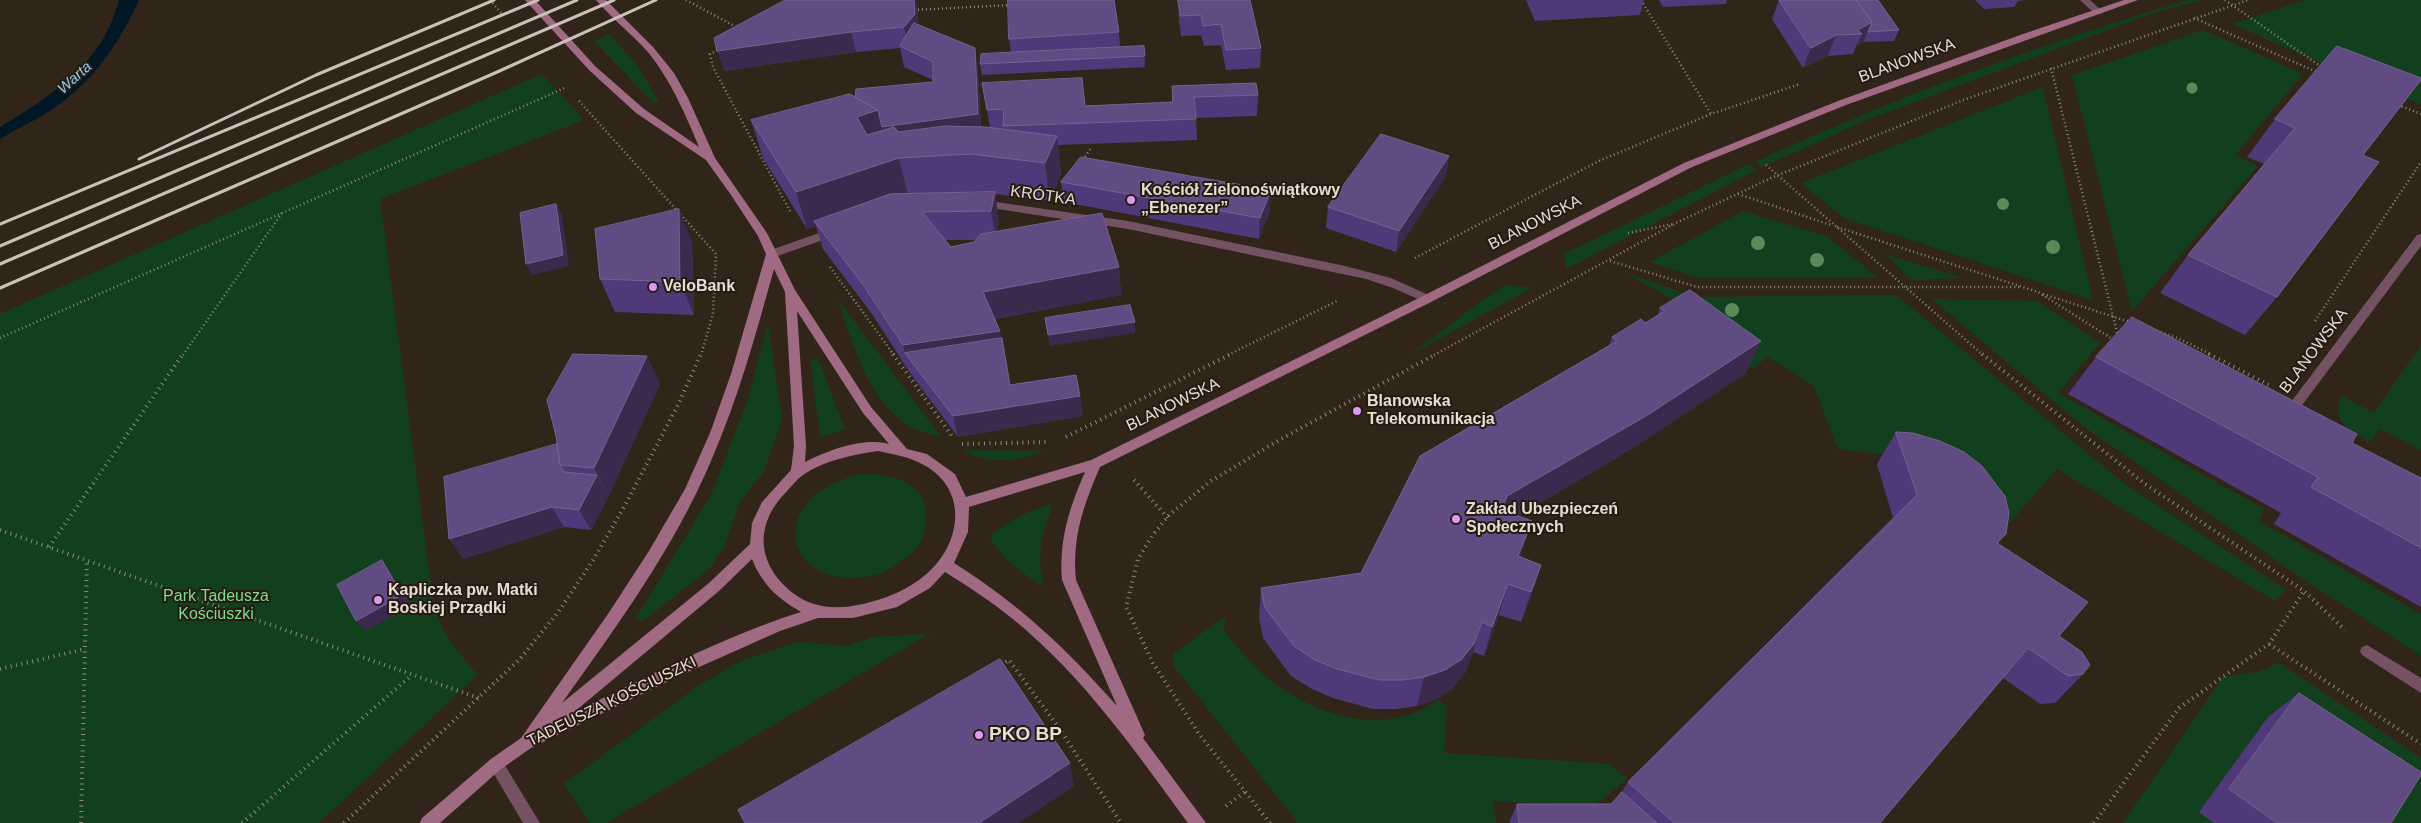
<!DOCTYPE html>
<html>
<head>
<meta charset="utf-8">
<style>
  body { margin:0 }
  canvas { display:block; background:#312419 }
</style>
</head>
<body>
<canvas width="2421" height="823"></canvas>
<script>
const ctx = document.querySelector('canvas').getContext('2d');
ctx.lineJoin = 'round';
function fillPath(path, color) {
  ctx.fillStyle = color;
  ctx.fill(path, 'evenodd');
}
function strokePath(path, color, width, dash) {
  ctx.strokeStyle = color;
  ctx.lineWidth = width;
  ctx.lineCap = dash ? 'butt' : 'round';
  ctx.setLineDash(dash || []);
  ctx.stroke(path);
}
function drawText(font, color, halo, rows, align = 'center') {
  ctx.font = font + ' Arial,sans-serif';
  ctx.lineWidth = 4;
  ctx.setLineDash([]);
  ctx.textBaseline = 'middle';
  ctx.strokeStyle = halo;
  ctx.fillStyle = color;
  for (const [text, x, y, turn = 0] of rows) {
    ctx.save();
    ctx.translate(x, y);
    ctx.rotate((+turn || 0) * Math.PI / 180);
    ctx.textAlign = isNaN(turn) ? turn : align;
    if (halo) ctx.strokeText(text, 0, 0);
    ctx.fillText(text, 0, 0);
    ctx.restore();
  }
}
fillPath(new Path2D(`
  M2188,0H2201L2151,14L1867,120L1762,167L1755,162C1895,97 2040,44 2188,0Z
  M2305,0H2421V104L2355,78L2233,24Z
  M2203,30L2303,74L2235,155L2258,166L2132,311L2072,75Z
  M610,34L638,67L659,102L653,103L594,41Z
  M542,74L584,120L380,199L434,608C444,636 459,654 478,675L319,823H0V314Z
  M2043,87L2093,300L1844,218L1801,183Z
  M1749,164L1757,170L1566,269L1564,254Z
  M1743,211L1828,237L1878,278L1696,277L1650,262Z
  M1887,255L1963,278L1911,280Z
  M1626,273L1696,297L1896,295L2125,484L2286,590L2275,601L2057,469L1998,536L1903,457L1838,449L1814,386L1768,357L1753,368L1677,316L1689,309Z
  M1507,285L1532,288L1410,355L1488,296Z
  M837,298L941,437C932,434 920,432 911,427C866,400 854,344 837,298Z
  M1932,299L2037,301L2100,343L2058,393L2264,509L2259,521L2421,614V656L2296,574L2083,426Z
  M768,323L782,420L764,471L740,502L725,545L709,569L642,622L636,618L712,493L749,396Z
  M2421,345V450L2380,429L2370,442C2351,433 2328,418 2342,396L2374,413Z
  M818,359L845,429L820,437L810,360Z
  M963,450L1044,451C1018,461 988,466 963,450Z
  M860,474C900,473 938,488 923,536C919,549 906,558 895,566C884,574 869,577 856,578C812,581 776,544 807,503C820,487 840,480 860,474Z
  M1049,505L1052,508C1039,542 1038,551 1043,587L1011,564L991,541L993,533L1021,515Z
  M1226,616L1223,630C1237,646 1250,664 1267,678C1305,708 1357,729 1405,716C1417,713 1429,706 1439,700L1447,707L1444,753L1609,764L1627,779L1593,806L1493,801L1496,823H1298L1173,665L1174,653Z
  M929,634L606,823H590L564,784L698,686L741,661L798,642L846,646L872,637Z
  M2279,663L2421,758V823H2123L2223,677L2257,672Z`), '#12401e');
fillPath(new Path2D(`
  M119,0H139C121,39 100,72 66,99C47,115 22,126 0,139V127C53,95 103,63 119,0Z`), '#001725');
strokePath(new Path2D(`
  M490,0L502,14
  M686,0L738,28
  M1641,0L1711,114
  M2225,0L2323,68
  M914,10L1010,5
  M2194,18L2319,73
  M721,49L710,54L713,67L791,213
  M2051,68L2118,336
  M579,101L716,254L713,314L701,355
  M2398,105L2421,114
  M1083,160L1091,148
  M1766,165L1983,355
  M1738,194L1831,225
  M1837,227L2038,292L2114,340
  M1628,233L1673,224
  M1415,258L1599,161L1711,114L1800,84
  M1610,261L1697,287H2019
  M830,267L894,355
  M2043,294L2130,322
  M2315,321L2421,162
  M2157,331L2178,338L2212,355
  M0,338L567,87
  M183,355L282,213
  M1228,355L1337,301
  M1434,355L1676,223L1771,178L1966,99L2248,0`), '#92877d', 2.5, [1, 3]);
strokePath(new Path2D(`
  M893,354L952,436
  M1982,354L2145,484L2304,591L2345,630
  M2209,354L2271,386
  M1066,437L1231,354
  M962,444L1048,442
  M1134,480L1168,518
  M0,530L479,698
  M49,547L183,354
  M2269,644L2421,744
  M1001,665L1009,660L1059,728L1121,823
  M0,669L85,649
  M1226,806L1245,792
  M81,823L87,560
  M242,823L412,675
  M344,823L520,659L559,611L593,560L624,507L678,405L701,354
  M1270,823L1199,734L1153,663L1126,607L1138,559L1152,536L1169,515L1211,481L1281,439L1436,354
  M2094,823L2179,708L2269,644L2304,591`), '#92877d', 4, [1, 4.5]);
fillPath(new Path2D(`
  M2421,234V246L2297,412L2296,417L2292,419L2285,416L2283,413L2285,410L2417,235Z`), '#755262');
fillPath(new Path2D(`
  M2080,0H2090L2103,12L2101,14H2095Z
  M982,200L1128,221L1345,266L1391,278L1431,296L1433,299L1427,303L1393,288L1366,279L1128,229L978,206L977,204Z
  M833,228L839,232L837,235L772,258L766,254L768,251Z
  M2367,645L2421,678V693L2362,655L2360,651L2362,647Z
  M496,757L501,759L540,823H523L488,764L491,759Z`), '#755262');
fillPath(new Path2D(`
  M525,0H535L595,66L644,109L699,147C685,113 671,81 648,52C632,34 612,19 596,0H606L653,47L674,73L688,98L715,158L767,233L795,290L871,407L907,449L927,454L955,474L966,497L1091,460L1423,296L1684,163L1838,101L2023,34L2124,0H2138L1846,105L1692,167L1431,302L1100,467C1083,507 1072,537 1076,580L1145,735L1143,738L1206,823H1188C1136,752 1083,676 1014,620C992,602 969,587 945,572L930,588L897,607L853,618H818L780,631L679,676L531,748L501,769L440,823H420L422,818L491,759L521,738L608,614L649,551L685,489L710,433L731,374L766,254L758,236L731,195L706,160L636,113L589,70ZM774,269L785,292L794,446L791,470L762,502L752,523L750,544L709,583L562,703C617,626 674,548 711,461C738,399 756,334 774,269ZM797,311L863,413L889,444C863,437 829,450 805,462L806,446ZM878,451C891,454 906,456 918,462C973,487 962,550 919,580C901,593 883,599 863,604C836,610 811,609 789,590C755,560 756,522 787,491C792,486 797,479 803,475C825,460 852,455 878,451ZM1085,472C1069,508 1059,540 1062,580L1117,706C1066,648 1019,604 954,563L968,532L969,507ZM752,559C762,584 777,598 801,612C722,637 647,677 573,713L719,591Z`), '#a06a82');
strokePath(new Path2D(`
  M139,159L316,75L494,0
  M0,224L538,0
  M0,246L577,0
  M0,264L614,0
  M0,288L495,73L656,0`), '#cbc1b9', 3);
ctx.fillStyle = '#5a8a5a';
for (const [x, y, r] of [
  [2192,88,5.5],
  [2003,204,6],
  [1758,243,7],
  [2053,247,7],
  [1817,260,7],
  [1732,310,7]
]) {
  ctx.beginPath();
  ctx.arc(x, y, r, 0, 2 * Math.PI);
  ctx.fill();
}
fillPath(new Path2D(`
  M793,0L918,13V25L978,69L981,127H990L982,83L1085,106L1172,102V86L1258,95L1257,116L1196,118L1197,140L1058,145L1061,174L1050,201L995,194L999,221L997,231L1119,267L1121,295L995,319L1010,385L1080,396L1083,416L958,437L910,373L872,314L823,249L816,226L807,229L763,158L751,120L855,97L933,82V80L904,67L900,48L856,52L724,71ZM977,192L983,193H954ZM945,240H977L974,242L951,247Z
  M1178,0L1261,48L1260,68L1226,70L1221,45L1204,46L1201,35L1181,36L1179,20Z
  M1526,0H1644L1640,15L1535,21Z
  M1659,0H1727L1726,4L1663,7Z
  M1779,0H1878L1899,30L1894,41L1863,42L1856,46L1853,54L1828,56L1803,68L1772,19Z
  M1975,0H2025L2018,1L2014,7L1984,9Z
  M1119,32L1120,47L1144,46L1145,67L982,75L980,64L1011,53L1009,39Z
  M2275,119L2363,155L2277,297L2245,335L2160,293L2188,255L2264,164L2247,157Z
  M1449,156L1446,176L1396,252L1326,228L1328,207Z
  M1061,182L1270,211L1259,239L1064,202Z
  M692,242L694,315L615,312L600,279Z
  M1660,308L1746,373L1633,448L1518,516L1532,521L1520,557L1541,565L1531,596L1521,622L1499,615L1484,656L1473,652L1465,673L1452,689L1437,699L1417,706L1396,709H1373L1333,698L1312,689L1291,676L1263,638L1259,618L1261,588L1361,573L1609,346L1612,337L1645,323L1658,315Z
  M2096,357L2352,443L2421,478V607L2274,524L2281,513L2068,394Z
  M660,384L609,495L591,530L564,527L463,559L557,444Z
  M1896,432L2006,534L1998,543L2083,674L2055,703L2040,704L2003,678L1880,823H1510V820L1517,804H1611L1622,792L1628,782L1893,518L1877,464Z
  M2299,693L2391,823H2214L2199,812L2268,717Z`), '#4f3978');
fillPath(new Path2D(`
  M914,0H916L918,13V35L908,47L904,27Z
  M1872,22L1863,42L1856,46L1862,34L1858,30Z
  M851,32L856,52L724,71L717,51Z
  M1836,35L1828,56L1803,68L1811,48Z
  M975,48L978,69L981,135L867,154L857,117L878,110L882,127Z
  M1057,136L1061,174L1050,201L1045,163Z
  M1449,156L1446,176L1396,252L1399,231Z
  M899,158L908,195L814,221L816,226L807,229L796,192Z
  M1271,190L1270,211L1259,239L1260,218Z
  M995,192L999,221L996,239L991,211Z
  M556,204L562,215L569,266L532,275L526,264Z
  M679,209L692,242L694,315L680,282Z
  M1119,267L1121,295L988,320L983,292Z
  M1135,322V333L1050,346L1048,335Z
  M1000,331L1005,359L905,353L903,345Z
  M1761,341L1746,373L1633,448L1498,528L1502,510L1507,496Z
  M647,356L660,384L609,495L594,468Z
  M1080,396L1083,416L958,437L953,416Z
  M597,475L609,495L591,530L579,510Z
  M552,507L564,527L463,559L449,539Z
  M1532,521L1522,553L1509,587L1518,556Z
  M382,560L390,571L411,605L366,631L356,621Z
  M1541,565L1531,596L1521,622L1531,592Z
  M1508,584L1499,615L1484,656L1492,627Z
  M1482,622L1473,652L1465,673L1452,689L1437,699L1417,706L1424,677Z
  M1070,763L1074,786L1019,823H979Z`), '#3c294e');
const building = new Path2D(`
  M793,0H914L915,14L904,27L851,32L717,51L714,38L783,1Z
  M1008,0H1114L1119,32L1009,39Z
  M1178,0H1250L1261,48L1226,50L1221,24L1203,26L1201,15L1181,16Z
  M1779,0H1856L1872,22L1858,30L1862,34L1836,35L1811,48Z
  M1856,0H1878L1899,30L1868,32L1872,22Z
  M914,23L975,48L978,114L882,127L878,110L855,97L856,89L933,82V62L900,46Z
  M1144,46L1145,56L980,64L981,54Z
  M2337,46L2421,78V80L2363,155L2379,162L2277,297L2188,255L2295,128L2275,119Z
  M1082,78L1085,106L1173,102L1172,86L1256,83L1258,95L1194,97L1196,119L1003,126L1004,109L987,110L982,83Z
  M850,94L878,110L857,117L867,135L894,127L899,132L944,126L986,127L1057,136L1045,163L971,154L899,158L796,192L751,120Z
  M1381,134L1449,156L1399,231L1328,207Z
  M1081,157L1271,190L1260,218L1061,182Z
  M995,192L991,211L922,212L951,247L974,242L981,234L1102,213L1119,267L983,292L1000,331L903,345L864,286L814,221L890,194Z
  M556,204L563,255L526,264L520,213Z
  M679,209L680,282L600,279L595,229Z
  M1690,290L1761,341L1646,416L1507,496L1502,510L1532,521L1518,556L1541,565L1531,592L1508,584L1492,627L1482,622L1474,644L1461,660L1445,670L1424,677L1403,680H1379L1337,669L1315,660L1294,646L1265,608L1261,588L1361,573L1420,456L1617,341L1612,337L1641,319L1645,323L1665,311L1660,308Z
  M1130,305L1135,322L1048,335L1045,318Z
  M2132,317L2357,434L2352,443L2421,478V548L2311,487L2318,477L2096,357Z
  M1002,338L1010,385L1076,375L1080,396L953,416L905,353Z
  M573,354L647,356L594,468L560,465L556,436L547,400Z
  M1896,432L1913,433L1940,441L1964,452L1982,466L2005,496L2009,513L2006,534L1997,543L2088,602L2059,636L2082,652L2090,665L2083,674L2068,676L2028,648L1880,823H1674L1628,782L1917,495Z
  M557,444L560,465L564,472L597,475L579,510L552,507L449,539L444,477Z
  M382,560L402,595L356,621L337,585Z
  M1000,659L1070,763L979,823H745L738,810Z
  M2299,693L2421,772V775L2391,823H2277L2229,789Z
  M1622,792L1657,823H1519L1517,804H1611Z`);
fillPath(building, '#604b82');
strokePath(building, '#75628f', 1);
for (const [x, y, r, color] of [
  [1131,200,5,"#dc99f4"],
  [653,287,5,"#dc99f4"],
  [1357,411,5,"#dc99f4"],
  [1456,519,5,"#dc99f4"],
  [378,600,5,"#dc99f4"],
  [979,735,5,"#dc99f4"]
]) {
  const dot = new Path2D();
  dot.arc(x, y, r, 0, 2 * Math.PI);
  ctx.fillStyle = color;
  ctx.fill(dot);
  strokePath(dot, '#271a10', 2);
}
drawText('italic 15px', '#8cd0f5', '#271a10', [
  ["Warta",75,78,-42]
]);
drawText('16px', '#e6ddd5', '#271a10', [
  ["BLANOWSKA",1907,61,-20],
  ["KRÓTKA",1043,196,8],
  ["BLANOWSKA",1535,223,-27],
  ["BLANOWSKA",2314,351,-53],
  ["BLANOWSKA",1173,405,-26],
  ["TADEUSZA KOŚCIUSZKI",612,702,-26]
]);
drawText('bold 16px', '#e6ddd5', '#271a10', [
  ["Kościół Zielonoświątkowy",1141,191],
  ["„Ebenezer”",1141,209],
  ["VeloBank",663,287],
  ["Blanowska",1367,402],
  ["Telekomunikacja",1367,420],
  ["Zakład Ubezpieczeń",1466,510],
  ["Społecznych",1466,528],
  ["Kapliczka pw. Matki",388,591],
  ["Boskiej Prządki",388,609]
], 'left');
drawText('16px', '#7cdd8f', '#271a10', [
  ["Park Tadeusza",216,597],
  ["Kościuszki",216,615]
]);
drawText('bold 19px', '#e6ddd5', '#271a10', [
  ["PKO BP",989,735]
], 'left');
</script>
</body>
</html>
